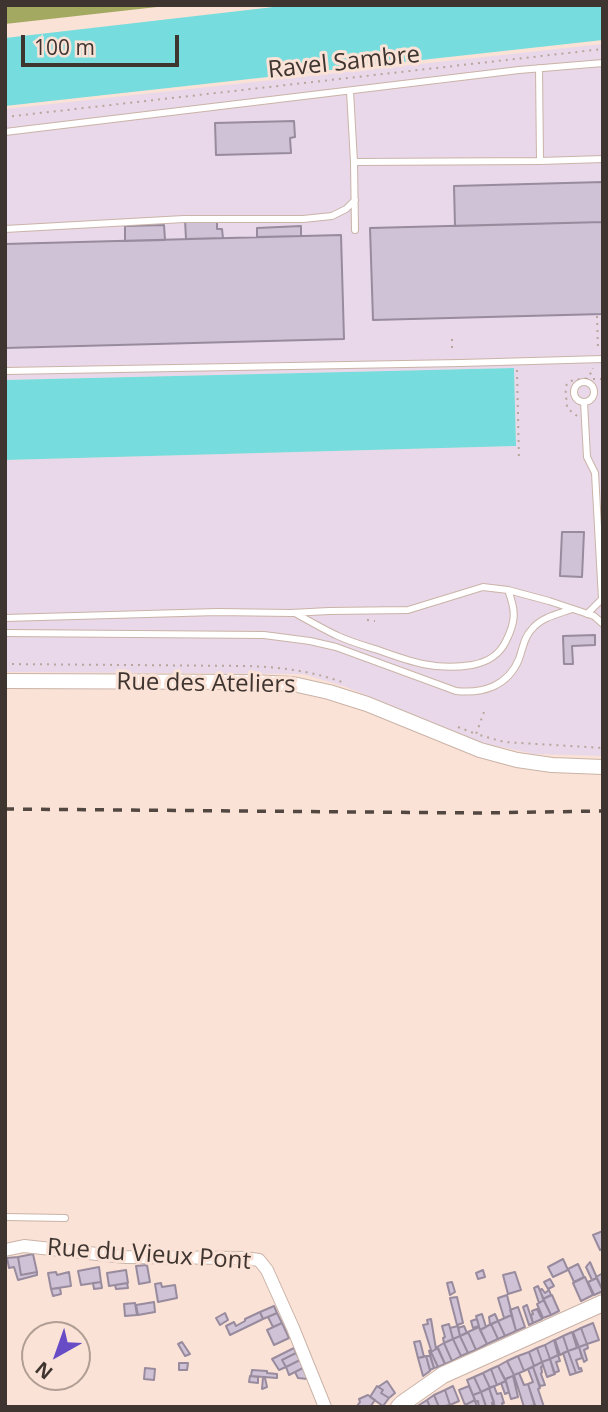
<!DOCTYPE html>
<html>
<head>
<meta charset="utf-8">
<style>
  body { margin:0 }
  #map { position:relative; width:608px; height:1412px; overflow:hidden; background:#fbe2d6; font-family:"Open Sans",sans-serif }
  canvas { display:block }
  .frame { position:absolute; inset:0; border:7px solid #3f3530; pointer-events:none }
  .north { position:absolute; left:21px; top:1321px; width:70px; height:70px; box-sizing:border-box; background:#fbe2d6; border:2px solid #b09d94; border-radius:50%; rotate:220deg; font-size:19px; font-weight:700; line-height:28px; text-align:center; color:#3f3530 }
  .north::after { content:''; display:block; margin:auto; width:24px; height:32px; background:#684cc6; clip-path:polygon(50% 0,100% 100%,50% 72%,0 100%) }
  .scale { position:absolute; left:21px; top:35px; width:158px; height:32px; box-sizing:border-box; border:4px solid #3f3530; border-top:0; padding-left:9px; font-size:21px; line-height:24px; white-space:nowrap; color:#3f3530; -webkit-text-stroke:5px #fbe2d6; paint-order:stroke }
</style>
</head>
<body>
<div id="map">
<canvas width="608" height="1412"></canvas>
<div class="frame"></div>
<div class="north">N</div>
<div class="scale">100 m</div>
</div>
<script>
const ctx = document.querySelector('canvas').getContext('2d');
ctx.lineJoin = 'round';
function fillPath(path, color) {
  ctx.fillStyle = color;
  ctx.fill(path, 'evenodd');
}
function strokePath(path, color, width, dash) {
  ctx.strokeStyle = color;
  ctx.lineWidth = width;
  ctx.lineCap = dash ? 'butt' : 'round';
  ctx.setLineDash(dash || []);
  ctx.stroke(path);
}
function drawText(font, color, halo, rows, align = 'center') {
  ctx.font = font + ' "Open Sans",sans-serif';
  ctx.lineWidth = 6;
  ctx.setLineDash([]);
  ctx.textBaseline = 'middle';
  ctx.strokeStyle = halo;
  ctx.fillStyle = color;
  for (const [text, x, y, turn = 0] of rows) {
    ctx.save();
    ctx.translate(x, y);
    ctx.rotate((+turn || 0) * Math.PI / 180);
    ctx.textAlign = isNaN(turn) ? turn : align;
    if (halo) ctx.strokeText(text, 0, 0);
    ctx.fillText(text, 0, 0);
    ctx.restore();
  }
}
fillPath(new Path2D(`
  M603,44V756L534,754L483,743L346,687L303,674L5,672V460L516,446L514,368L5,380V109Z`), '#e9d8e9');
fillPath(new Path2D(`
  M5,5H175L5,24Z`), '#a4a961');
fillPath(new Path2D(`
  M291,5H603V40L5,106V38Z
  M514,368L516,446L5,460V380Z`), '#77dcdd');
const building = new Path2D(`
  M294,121L295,137L290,138L291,153L216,155L215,123Z
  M603,182V222L455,226L454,186Z
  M185,220H217V229H222L223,238L186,239Z
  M603,222V314L373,320L370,228Z
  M164,225L165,240L125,241V226Z
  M301,226V236L257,237V228Z
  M341,235L344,339L5,348V244Z
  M562,532H584L582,577L560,576Z
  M595,635V645L572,646L573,664H564L563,636Z
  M603,1231V1249L600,1250L593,1235Z
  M33,1254L37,1272L21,1275L18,1257Z
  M18,1257L21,1275L37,1272V1275L18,1280L14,1267L9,1268L7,1258Z
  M563,1259L568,1270L553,1277L548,1267Z
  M590,1262L597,1278L592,1280L586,1267Z
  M578,1264L584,1277L574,1282L568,1269Z
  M147,1265L150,1282L139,1284L136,1266Z
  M99,1267L101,1282L81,1285L78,1271Z
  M126,1270L128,1283L109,1286L107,1273Z
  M483,1270L485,1277L478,1279L476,1273Z
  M56,1272L57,1275L69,1272L71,1286L51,1289L48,1273Z
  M515,1272L521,1290L508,1294L503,1275Z
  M603,1273V1291L596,1277Z
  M585,1277L593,1295L581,1301L573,1283Z
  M597,1278L603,1291L594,1295L588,1282Z
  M550,1279L554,1286L548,1289L544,1282Z
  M101,1282L102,1288L94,1289L93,1283Z
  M452,1282L455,1292L450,1295L447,1283Z
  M127,1283L128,1288L116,1289L115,1285Z
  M161,1283L162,1287L175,1285L177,1298L158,1302L155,1284Z
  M538,1286L544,1300L539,1303L534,1288Z
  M60,1288L61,1294L53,1296L51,1289Z
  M542,1289L545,1293L549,1290L551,1295L543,1299L540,1290Z
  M507,1295L512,1315L504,1318L498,1298Z
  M552,1295L559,1311L551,1315L543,1299Z
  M457,1297L463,1323L457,1325L450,1298Z
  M544,1300L551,1315L543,1318L537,1304Z
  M154,1302L155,1312L138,1315L136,1305Z
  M135,1303L137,1315L125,1316L124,1304Z
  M527,1305L533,1323L529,1325L523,1307Z
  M274,1306L277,1313L263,1319L260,1312Z
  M518,1307L525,1327L516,1331L510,1310Z
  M537,1309L542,1319L533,1323L531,1315L533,1314L532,1311Z
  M260,1312L263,1319L230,1335L226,1326L234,1322L236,1326L245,1321V1319Z
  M225,1313L228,1320L220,1325L216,1318Z
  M277,1313L282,1323L273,1327L268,1317Z
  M482,1314L486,1327L480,1330L476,1316Z
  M495,1314L498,1321L490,1325L489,1317Z
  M512,1315L516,1331L505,1336L498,1321Z
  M431,1319L436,1349L431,1352L438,1367L434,1368L429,1351L431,1350L423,1325L428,1324L427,1320Z
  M477,1319L479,1326L473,1328L471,1321Z
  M498,1321L505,1336L498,1339L491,1324Z
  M282,1323L289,1338L274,1345L267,1330Z
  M593,1323L599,1340L587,1344L581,1328Z
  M449,1324L453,1339L444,1343L443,1338L445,1337L442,1326Z
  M491,1324L498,1339L487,1344L480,1330Z
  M458,1326L460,1336L453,1339L450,1328Z
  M464,1326L467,1333L460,1336L458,1328Z
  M479,1327L487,1344L476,1350L468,1332Z
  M581,1328L587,1344L579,1347L573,1332Z
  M468,1332L476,1350L468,1353L460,1336Z
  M572,1332L577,1348L568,1351L563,1336Z
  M460,1336L468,1353L461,1356L453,1339Z
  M563,1336L568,1351L560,1355L555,1340Z
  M453,1339L461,1356L452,1361L444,1343Z
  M554,1340L558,1355L550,1359L545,1345Z
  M420,1341L424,1357L418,1358L414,1342Z
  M182,1342L190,1354L185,1356L178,1344Z
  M444,1343L452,1361L445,1364L437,1347Z
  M587,1344L588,1348L584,1350L587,1360L584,1362L579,1347Z
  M545,1345L550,1359L542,1362L537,1348Z
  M579,1347L582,1358L576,1360L579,1369L581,1368L582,1371L576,1373L568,1351Z
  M294,1348L296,1353L282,1360L286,1367L279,1370L272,1359Z
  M438,1348L445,1364L438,1367L431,1352Z
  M537,1348L542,1362L534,1366L529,1352Z
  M568,1351L576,1373L570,1375L563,1353Z
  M529,1352L534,1366L524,1371L518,1356Z
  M296,1353L300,1360L286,1367L282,1360Z
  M558,1355L560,1361L556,1362L559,1371L554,1373L550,1359Z
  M426,1356L430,1371L423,1376L418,1358Z
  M426,1356H430L434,1368L430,1370Z
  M518,1356L524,1371L514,1375L507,1361Z
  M550,1359L555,1374L547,1377L542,1362Z
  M300,1360L303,1368L289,1375L286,1367Z
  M507,1361L514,1375L505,1380L498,1366Z
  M542,1362L543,1366L541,1367L542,1372L541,1374L545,1385L540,1386L533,1367Z
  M179,1363H188L187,1370H179Z
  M498,1366L506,1381L497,1385L491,1369Z
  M533,1367L540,1388L538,1389L544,1407H535L528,1384L533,1382L528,1369Z
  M145,1368L155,1369L154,1380L144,1379Z
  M303,1368L308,1379L298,1378L295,1372Z
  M491,1369L497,1385L490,1388L483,1373Z
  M252,1370L267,1371V1373L277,1374V1378L251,1376Z
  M483,1373L490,1388L481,1392L474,1377Z
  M519,1373L524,1385L528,1384L535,1405L524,1407L514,1375Z
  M250,1376L258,1377V1383L249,1382Z
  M513,1376L518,1397L511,1399L505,1379Z
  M263,1377L265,1378L267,1387L262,1389Z
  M474,1377L481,1392L473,1395L467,1380Z
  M387,1381L395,1393L389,1398L381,1393L383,1390L378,1387Z
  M506,1381L509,1392L505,1394L501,1383Z
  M377,1386L383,1390L381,1393L389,1398L383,1406L370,1397Z
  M453,1386L459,1401L450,1405L445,1390Z
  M469,1386L475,1400L465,1405L459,1390Z
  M494,1386L497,1394L501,1393L504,1403H502L503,1407H495L489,1388Z
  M489,1388L494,1402L492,1403L493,1407H486L481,1392Z
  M445,1390L450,1405L439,1407L434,1395Z
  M481,1392L486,1406V1407H479L478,1401L475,1402L473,1395Z
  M368,1395L375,1400L370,1407L357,1406L360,1402L359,1399Z
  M434,1395L439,1407H430L427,1400Z
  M427,1400L430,1407H416Z
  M475,1400L477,1407H465V1405Z`);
fillPath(building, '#d0c2d6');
strokePath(building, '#988b9e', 2);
const service = new Path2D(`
  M539,68L540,161L603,159
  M350,91L354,162L540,161
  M5,132L519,70L603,63
  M354,162L355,230
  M5,229L184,219H303L332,216L346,209L355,200
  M5,371L461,363L603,359
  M574 392a10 10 0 1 1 20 0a10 10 0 1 1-20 0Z
  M584,402L587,457L595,473L602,599L587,614
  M295,613C309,621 323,629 338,636C351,642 365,646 378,650C411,662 437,671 472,665C487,662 499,656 506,641C516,621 516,611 508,590
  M5,618L217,612L291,613L329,611L408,610L483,587L508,590L549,601L594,616L603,624
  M5,633L264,635L310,641L336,647L456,691C483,694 508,686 519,659C523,648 524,637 532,629C542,617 558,614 572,609
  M5,1217L65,1218`);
const minor = new Path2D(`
  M5,1250L24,1246L125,1257L245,1258L259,1260L267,1270L293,1328L325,1407`);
const tertiary = new Path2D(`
  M5,681L249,682L293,684L329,692L367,704L480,750L517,760L552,765L603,767`);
const secondary = new Path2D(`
  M399,1407L403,1403L443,1375L603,1303`);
strokePath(service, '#cab3a7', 8);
strokePath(minor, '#cab3a7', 14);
strokePath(tertiary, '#cab3a7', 16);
strokePath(secondary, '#cab3a7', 18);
strokePath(new Path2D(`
  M5,117L603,49
  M597,316L598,350
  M452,339V353
  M517,370L519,460
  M586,379H603
  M577,416L567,408C566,386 560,380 585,379L593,371V368
  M367,620L375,621
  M5,664L247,666C280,667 311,671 342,682
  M484,712L476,734L504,742L603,748
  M458,727L476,734`), '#b8a59b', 2, [2, 5]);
strokePath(service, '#fff', 6);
strokePath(minor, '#fff', 12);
strokePath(tertiary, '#fff', 14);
strokePath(secondary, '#fff', 16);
strokePath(new Path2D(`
  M5,809L479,813L603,811`), '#524741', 3.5, [9, 9]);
drawText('24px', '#3f3530', '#fbe2d6', [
  ["Ravel Sambre",344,63,-6],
  ["Rue des Ateliers",206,684,1],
  ["Rue du Vieux Pont",149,1255,4]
]);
</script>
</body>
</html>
